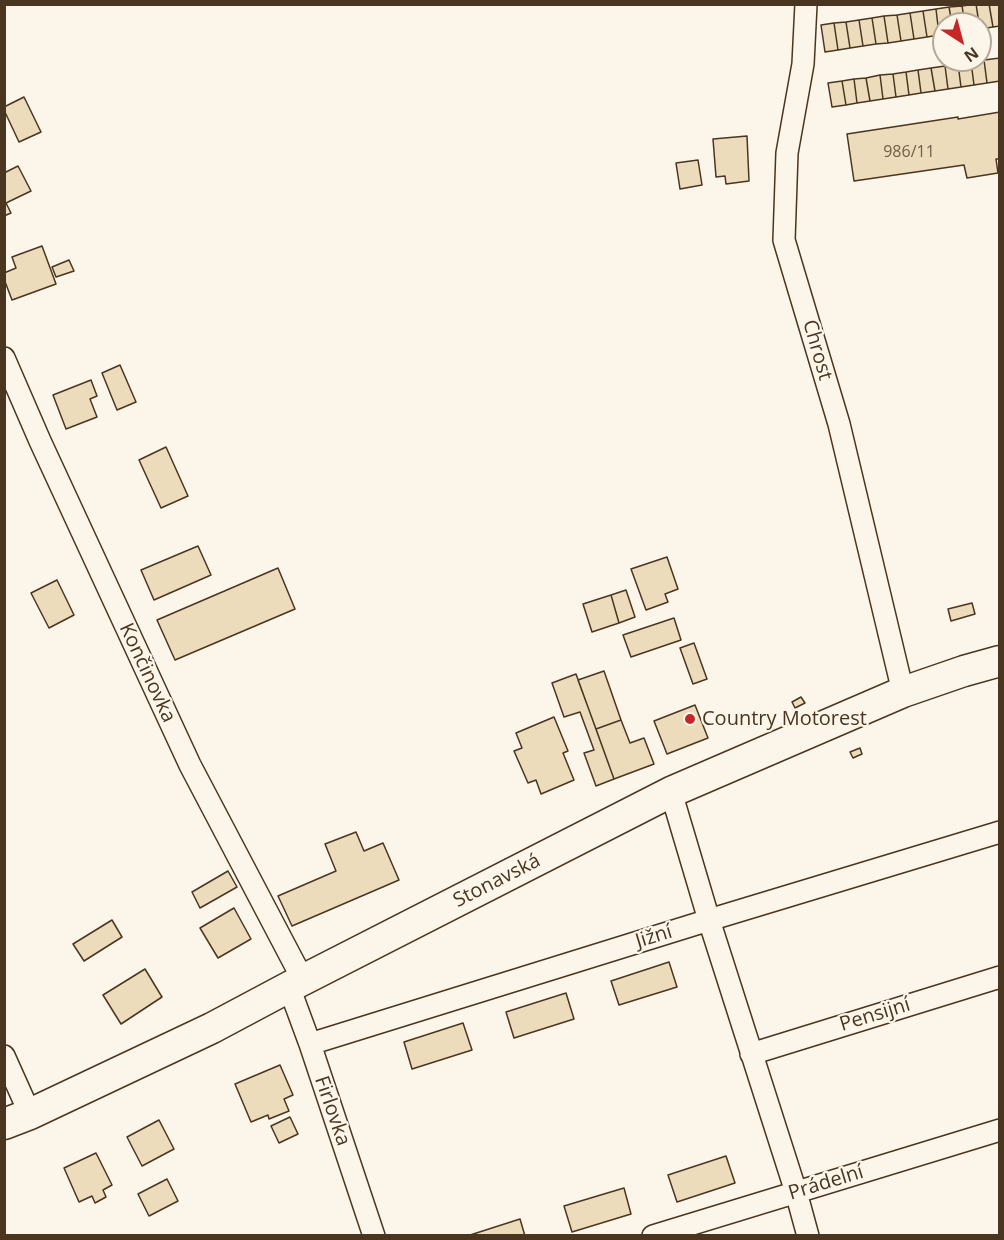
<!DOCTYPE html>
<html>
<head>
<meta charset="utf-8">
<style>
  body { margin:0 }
  #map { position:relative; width:1004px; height:1240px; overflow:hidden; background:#fbf6e9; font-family:"Open Sans",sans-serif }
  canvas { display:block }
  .frame { position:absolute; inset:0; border:6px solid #4a3520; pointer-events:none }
  .north { position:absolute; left:932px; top:12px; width:60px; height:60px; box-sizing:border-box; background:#fbf6e9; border:2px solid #b4a999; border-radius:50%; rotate:144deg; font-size:16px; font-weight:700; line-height:24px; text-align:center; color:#4a3520 }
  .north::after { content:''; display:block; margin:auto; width:21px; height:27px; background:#c62828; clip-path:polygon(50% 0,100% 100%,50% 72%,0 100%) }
</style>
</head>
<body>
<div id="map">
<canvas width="1004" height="1240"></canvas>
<div class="frame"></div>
<div class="north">N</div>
</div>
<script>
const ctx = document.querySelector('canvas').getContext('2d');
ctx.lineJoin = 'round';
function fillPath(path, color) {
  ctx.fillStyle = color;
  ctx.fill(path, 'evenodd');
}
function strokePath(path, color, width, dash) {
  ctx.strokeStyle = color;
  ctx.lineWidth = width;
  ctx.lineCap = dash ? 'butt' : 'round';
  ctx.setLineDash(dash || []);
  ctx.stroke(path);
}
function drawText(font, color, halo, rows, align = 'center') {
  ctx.font = font + ' "Open Sans",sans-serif';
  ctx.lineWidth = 4.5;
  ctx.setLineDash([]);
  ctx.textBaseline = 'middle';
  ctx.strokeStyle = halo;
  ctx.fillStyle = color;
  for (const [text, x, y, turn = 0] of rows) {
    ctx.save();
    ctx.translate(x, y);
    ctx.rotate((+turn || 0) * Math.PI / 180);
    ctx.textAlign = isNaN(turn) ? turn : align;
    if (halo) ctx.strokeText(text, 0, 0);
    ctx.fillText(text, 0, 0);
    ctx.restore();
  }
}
const building = new Path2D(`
  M976,4H989L993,27L980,29Z
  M976,4L979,24H965L962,6Z
  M989,4H1000V26L993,27Z
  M962,6L965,24H952L949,7Z
  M949,7L952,24H944V34L939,35L936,9Z
  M936,9L939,35L927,37L923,11Z
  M923,11L927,37L914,39L910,13Z
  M910,13L914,39L901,41L897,15Z
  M897,15L901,41L888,43L884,16Z
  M884,16L888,43L876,44L872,18Z
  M872,18L876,44L863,46L859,20Z
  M859,20L863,46L850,48L846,22Z
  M846,22L850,48L838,50L834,23Z
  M834,23L838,50L825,52L821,25Z
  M1000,58V81L987,83L984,60Z
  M984,60L987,83L974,85L971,62Z
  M971,62L974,85L961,87L958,64Z
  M958,64L961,87L948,89L945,66Z
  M945,66L948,89L935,91L931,68Z
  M931,68L935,91L921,93L918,70Z
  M918,70L921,93L909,95L906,72Z
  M906,72L909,95L896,97L893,74Z
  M893,74L896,97L883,99L880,75Z
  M880,75L883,99L870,101L866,78Z
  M866,78L870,101L857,103L854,79Z
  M854,79L857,103L846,105L842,81Z
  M842,81L846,105L832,107L828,83Z
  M24,97L41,132L19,142L4,110V107Z
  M1000,112V159H996L998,173L967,178L964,165L854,181L847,134L958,117V119Z
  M747,136L749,181L726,184L725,176L716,177L713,139Z
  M698,160L702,185L680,189L676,163Z
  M18,166L31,191L6,203L11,213L4,216V173Z
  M42,246L56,284L12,300L4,279V273L16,268L12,257Z
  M69,260L74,271L56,277L52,267Z
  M120,365L136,402L117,410L102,373Z
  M91,380L97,396L90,399L97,417L66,429L53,395Z
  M166,447L188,496L161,508L139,460Z
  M198,546L211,575L154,600L141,570Z
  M667,557L678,589L665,594L668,602L646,610L631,569Z
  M278,568L295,609L175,660L157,620Z
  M57,580L74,615L49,628L31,593Z
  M626,590L635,617L619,623L611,595Z
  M611,595L619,623L592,632L583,604Z
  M972,603L975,614L951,621L948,609Z
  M674,618L681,640L631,657L623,635Z
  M694,643L707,679L693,684L680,648Z
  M604,671L621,720L596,729L578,680Z
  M576,674L614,779L596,786L584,753L594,750L580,712L564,717L552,683Z
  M801,697L805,703L795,708L792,702Z
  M695,705L708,738L667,754L654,721Z
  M554,717L568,751L563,753L574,780L541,794L536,780L528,783L514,751L522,748L516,733Z
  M621,720L630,743L644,738L654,764L614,779L596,729Z
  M860,748L862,754L853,758L850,752Z
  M356,832L364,851L383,843L399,880L292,926L278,896L336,871L325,844Z
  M228,871L237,887L200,908L192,892Z
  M234,908L251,939L218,958L200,928Z
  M112,920L122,937L84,961L73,944Z
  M669,962L677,987L619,1005L611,981Z
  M145,969L162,997L121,1024L103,995Z
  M566,993L574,1019L514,1038L506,1012Z
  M463,1023L472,1050L412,1069L404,1042Z
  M280,1065L293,1095L284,1099L289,1111L269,1119L268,1115L251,1122L235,1084Z
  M290,1117L298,1134L279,1143L271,1126Z
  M159,1120L174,1149L142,1166L127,1137Z
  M96,1153L112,1185L103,1190L106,1197L95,1203L92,1196L79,1202L64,1168Z
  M726,1156L735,1183L677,1202L668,1175Z
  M167,1179L178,1201L149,1216L138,1194Z
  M624,1188L631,1214L572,1232L564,1206Z
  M520,1219L525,1236H467Z`);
fillPath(building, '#ecdcbc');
strokePath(building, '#4a3520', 1.5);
const street = new Path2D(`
  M806,4L803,64L787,153L784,240L839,424L903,692
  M4,358L40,441L190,765L303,980
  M671,792L709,920L796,1192L808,1236
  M289,987L310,1044L374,1236
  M310,1044L709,920L1000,832
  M751,1054L1000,977
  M4,1056L30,1114
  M653,1236L1000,1130`);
const secondary = new Path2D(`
  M4,1124L30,1114L212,1028L289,987L671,792L903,692L964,671L1000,661`);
strokePath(street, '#4a3520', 24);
strokePath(secondary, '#4a3520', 33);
strokePath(street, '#fbf6e9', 21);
strokePath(secondary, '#fbf6e9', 30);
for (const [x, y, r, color] of [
  [690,719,6,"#c62828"]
]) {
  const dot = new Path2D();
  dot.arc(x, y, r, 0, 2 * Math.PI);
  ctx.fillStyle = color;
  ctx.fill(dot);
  strokePath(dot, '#fbf6e9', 2);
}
drawText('16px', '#725f47', null, [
  ["986/11",909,152]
]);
drawText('20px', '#4a3520', '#fbf6e9', [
  ["Chrost",817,350,74],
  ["Končinovka",147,673,65],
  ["Stonavská",497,881,-27],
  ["Jižní",654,937,-17],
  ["Pensijní",875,1015,-17],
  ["Firlovka",332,1111,71],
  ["Prádelní",826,1183,-17]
]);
drawText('20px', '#4a3520', '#fbf6e9', [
  ["Country Motorest",702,719]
], 'left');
</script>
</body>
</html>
